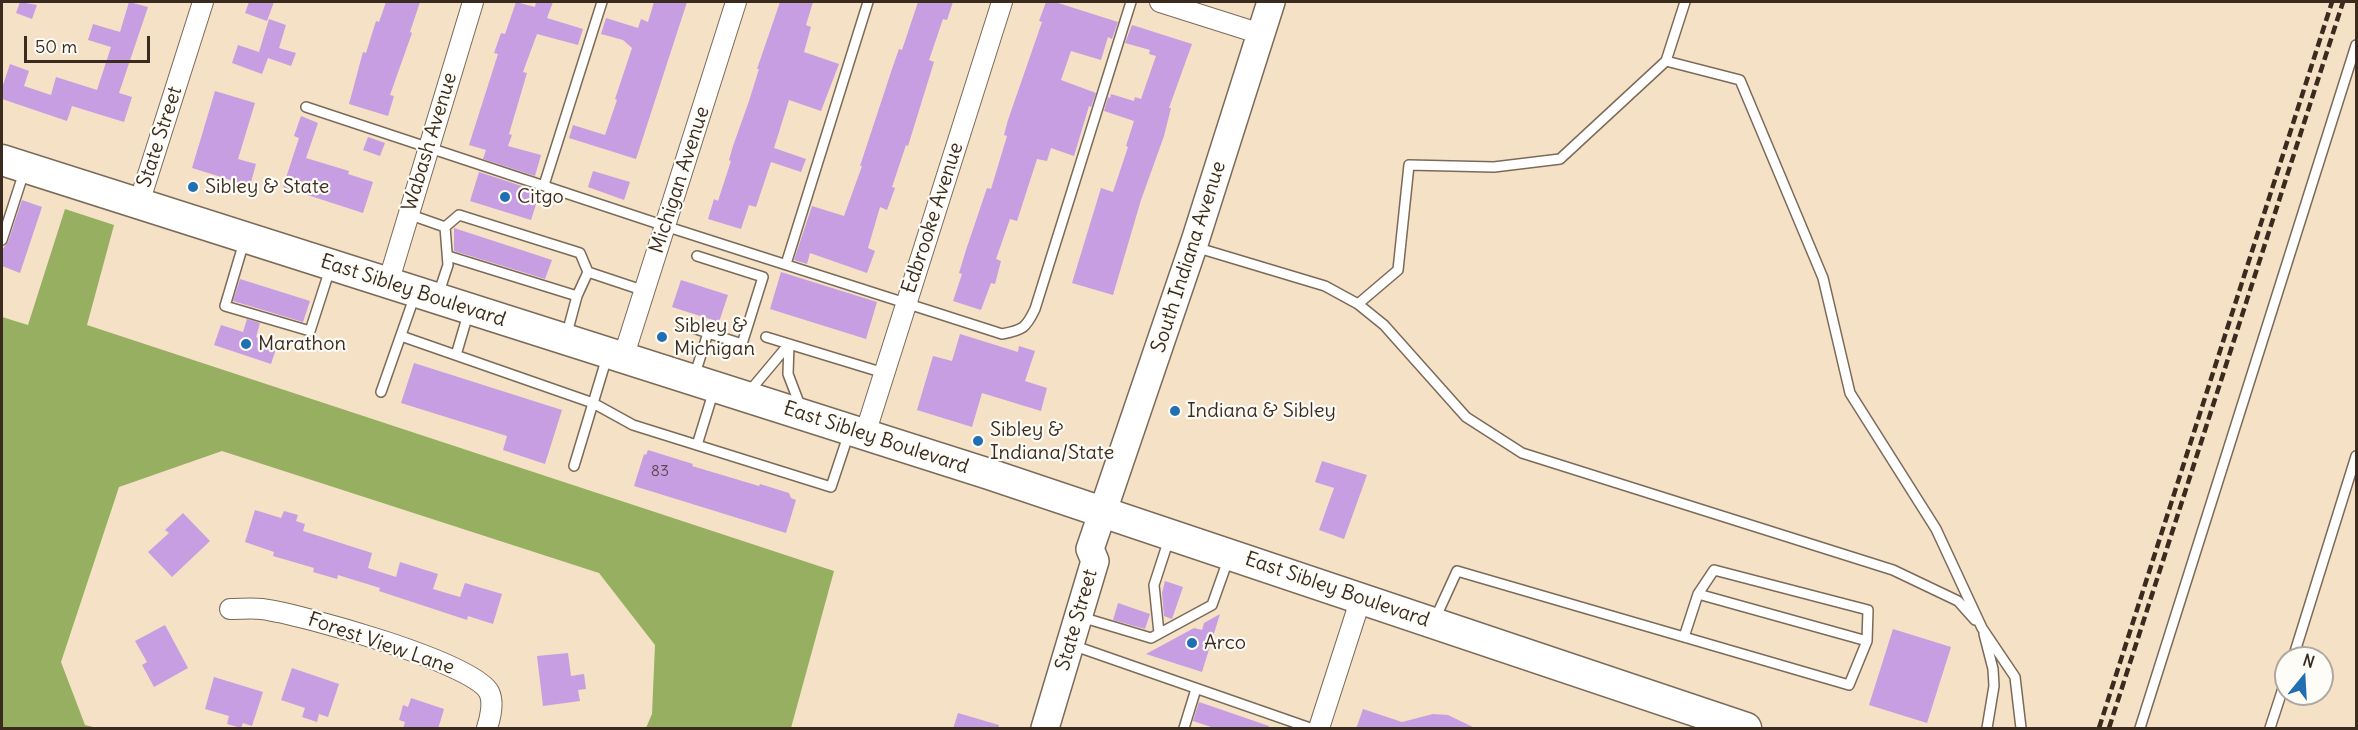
<!DOCTYPE html>
<html>
<head>
<meta charset="utf-8">
<style>
  body { margin:0 }
  #map { position:relative; width:2358px; height:730px; overflow:hidden; background:#f4e1c6; font-family:Delius,sans-serif }
  canvas { display:block }
  .frame { position:absolute; inset:0; border:3px solid #3b2a1e; pointer-events:none }
  .north { position:absolute; left:2274px; top:646px; width:60px; height:60px; box-sizing:border-box; background:#fdfcf7; border:2px solid #afa8a0; border-radius:50%; rotate:18deg; font-size:16px; font-weight:700; line-height:24px; text-align:center; color:#3b2a1e }
  .north::after { content:''; display:block; margin:auto; width:21px; height:27px; background:#1f6fb2; clip-path:polygon(50% 0,100% 100%,50% 72%,0 100%) }
  .scale { position:absolute; left:24px; top:36px; width:126px; height:27px; box-sizing:border-box; border:3px solid #3b2a1e; border-top:0; padding-left:8px; font-size:18px; line-height:21px; white-space:nowrap; color:#3b2a1e; -webkit-text-stroke:4px #fdfcf7; paint-order:stroke }
</style>
</head>
<body>
<div id="map">
<canvas width="2358" height="730"></canvas>
<div class="frame"></div>
<div class="north">N</div>
<div class="scale">50 m</div>
</div>
<script>
const ctx = document.querySelector('canvas').getContext('2d');
ctx.lineJoin = 'round';
function fillPath(path, color) {
  ctx.fillStyle = color;
  ctx.fill(path, 'evenodd');
}
function strokePath(path, color, width, dash) {
  ctx.strokeStyle = color;
  ctx.lineWidth = width;
  ctx.lineCap = dash ? 'butt' : 'round';
  ctx.setLineDash(dash || []);
  ctx.stroke(path);
}
function drawText(font, color, halo, rows, align = 'center') {
  ctx.font = font + ' Delius,sans-serif';
  ctx.lineWidth = 4.5;
  ctx.setLineDash([]);
  ctx.textBaseline = 'middle';
  ctx.strokeStyle = halo;
  ctx.fillStyle = color;
  for (const [text, x, y, turn = 0] of rows) {
    ctx.save();
    ctx.translate(x, y);
    ctx.rotate((+turn || 0) * Math.PI / 180);
    ctx.textAlign = isNaN(turn) ? turn : align;
    if (halo) ctx.strokeText(text, 0, 0);
    ctx.fillText(text, 0, 0);
    ctx.restore();
  }
}
fillPath(new Path2D(`
  M65,209L114,225L87,325L834,571L791,728H646L652,714L655,645L599,573L222,451L119,487L61,662L85,725L97,728H2V317L28,325Z`), '#96af60');
fillPath(new Path2D(`
  M20,2L37,5L32,19L16,13Z
  M129,2L148,7L119,93L132,97L124,122L72,106L67,121L2,99V88L10,64L29,71L24,86L51,95L56,77L97,90L111,47L88,40L93,24L120,32Z
  M249,2H274L267,21L245,13Z
  M386,2H420L410,32L412,33L390,95L394,96L388,116L349,104L363,52L366,53L376,21L379,22Z
  M516,2L535,7L536,2H553L547,18L583,29L578,45L537,34L523,72L527,73L509,134L512,135L508,146L541,155L535,176L483,159L486,150L469,145L498,54L494,53L501,33L505,34Z
  M654,2H687L636,159L569,138L573,125L605,135L617,100L615,99L632,48L623,40L601,34L606,18L638,28L641,19L648,22Z
  M780,2H813L806,25L811,27L804,52L839,64L821,111L789,100L774,148L806,159L801,172L771,162L756,207L749,205L741,229L708,219L714,199L718,201L731,161L729,160L733,146L749,101L759,69H757Z
  M918,2H953L947,20L943,19L929,60L934,62L908,146L906,145L892,187L895,188L887,210L880,207L868,248L875,251L867,273L810,253L807,264L794,260L812,206L844,216L862,166H860L893,66L899,49L902,50Z
  M1046,2H1055L1118,22L1112,39L1108,37L1101,60L1071,51L1061,80L1096,93L1091,107L1089,106L1074,156L1051,148L1047,161L1037,159L1017,221L1010,219L996,259L1001,261L995,284L991,283L981,310L953,301L962,274L959,273L966,250L987,188L991,189L1007,136L1004,135L1008,120L1042,22L1039,21Z
  M269,19L286,25L279,48L296,53L291,66L268,58L262,74L232,63L238,45L259,52Z
  M1132,25L1192,44L1169,108H1171L1164,136L1141,200L1113,295L1072,283L1101,188L1113,192L1128,147L1126,146L1134,121L1104,111L1108,97L1110,98L1111,94L1134,101L1135,97L1141,99L1156,56L1149,54L1150,50L1125,43Z
  M215,91L255,103L238,159L256,164L250,186L192,168Z
  M301,116L318,123L306,158L349,171L348,174L373,182L363,213L283,187L299,138L294,136Z
  M368,137L385,143L380,156L363,150Z
  M593,171L630,182L624,200L588,187Z
  M479,172L540,192L531,220L470,201Z
  M22,200L42,207L20,273L2,266V250L8,242Z
  M454,228L552,260L545,279L454,251Z
  M781,272L877,302L866,339L770,309Z
  M240,279L310,301L303,322L233,301Z
  M681,280L728,295L719,322L672,307Z
  M247,319L260,323L256,337L278,343L271,364L214,345L221,325L243,332Z
  M960,334L1018,352L1019,346L1035,351L1025,381L1047,388L1041,411L982,393L972,427L917,410L933,356L952,361Z
  M414,363L562,410L545,464L503,450L507,436L401,403Z
  M648,450L693,464L692,466L759,486L760,484L789,493L791,498L796,500L786,533L634,486L644,454L646,455Z
  M1322,461L1367,475L1344,539L1319,530L1334,488L1315,482Z
  M255,510L281,518L284,511L298,515L296,521L305,524L303,531L372,553L368,568L396,577L400,562L438,574L433,589L460,597L465,583L502,594L493,624L468,616L467,620L379,591L380,588L338,575L337,579L313,572L314,568L273,556L274,552L245,542Z
  M183,513L210,541L172,577L148,552L169,533L165,530Z
  M1165,581L1183,587L1172,619L1164,616L1162,593Z
  M1118,603L1150,614L1145,629L1113,620Z
  M1220,614L1202,672L1146,654L1194,628L1202,630L1204,623Z
  M165,625L188,668L154,687L142,665L147,662L135,641Z
  M1893,629L1951,647L1927,723L1869,705Z
  M568,653L571,676L584,674L586,689L578,690L580,701L543,706L537,656Z
  M292,668L339,684L328,717L319,714L317,722L302,717L305,708L281,700Z
  M214,677L263,692L252,726L243,723L241,728L227,724L229,716L205,709Z
  M411,698L444,709L438,729H403L405,722L399,720L403,705L408,707Z
  M1199,702L1269,726L1268,729H1217L1193,721Z
  M1363,709L1402,722L1433,714L1448,715L1477,729H1356Z
  M958,713L999,725L998,729H953Z`), '#c79ee1');
const lane = new Path2D(`
  M1666,61L1685,2
  M306,107L665,226L1002,334C1023,330 1026,328 1035,309L1131,2
  M544,185L602,2
  M408,214L445,227L448,265L438,295
  M445,227L459,215L580,253L588,272L645,291
  M2,240L24,172
  M244,242L225,306L310,331L330,269
  M1195,247L1325,286L1358,304L1384,325L1466,417L1522,453L1893,570L1958,601L1975,620
  M448,256L577,296
  M786,264L868,2
  M1358,304L1398,270L1409,165L1494,167L1560,159L1666,61L1740,80L1823,278L1850,393L1936,529L1982,628L2015,677L2021,728
  M682,324L708,333
  M401,336L593,403L633,425L831,487L849,433
  M566,337L577,296L588,272
  M766,337L884,373
  M789,344L788,374L801,408
  M456,355L469,311
  M694,377L708,333L742,344L763,277L697,256
  M381,392L415,295
  M748,393L789,344
  M697,445L714,390
  M574,466L607,357
  M1698,594L1867,641
  M1081,617L1151,638L1212,605L1228,560
  M1435,619L1457,571L1849,685L1867,641L1868,610L1714,570L1698,594L1684,637
  M1159,633L1154,585L1169,539
  M1984,634L1993,669L1994,686L1987,728
  M1072,645L1310,728
  M2293,658L2356,456
  M1184,728L1196,689
  M2140,728L2356,45
  M2270,728L2286,679`);
const street = new Path2D(`
  M1160,2L1261,34
  M139,203L203,2
  M388,283L473,2
  M623,358L736,2
  M865,434L1002,2
  M230,609C240,609 252,608 262,609C300,614 473,662 489,692C494,702 490,719 487,728
  M1319,728L1361,598`);
const secondary = new Path2D(`
  M1045,728L1095,561L1090,549L1195,241L1271,2`);
const primary = new Path2D(`
  M2,160L989,474L1746,728`);
strokePath(lane, '#7c6a59', 12);
strokePath(street, '#7c6a59', 22);
strokePath(secondary, '#7c6a59', 30);
strokePath(primary, '#7c6a59', 33);
strokePath(lane, '#fff', 9);
strokePath(street, '#fff', 20);
strokePath(secondary, '#fff', 27);
strokePath(primary, '#fff', 30);
strokePath(new Path2D(`
  M2099,728L2332,2
  M2109,728L2343,2`), '#3b2a1e', 4.5, [9, 4.5]);
for (const [x, y, r, color] of [
  [193,187,6,"#1f6fb2"],
  [505,197,6,"#1f6fb2"],
  [662,337,6,"#1f6fb2"],
  [246,344,6,"#1f6fb2"],
  [1175,411,6,"#1f6fb2"],
  [978,441,6,"#1f6fb2"],
  [1192,643,6,"#1f6fb2"]
]) {
  const dot = new Path2D();
  dot.arc(x, y, r, 0, 2 * Math.PI);
  ctx.fillStyle = color;
  ctx.fill(dot);
  strokePath(dot, '#fdfcf7', 2);
}
drawText('16px', '#5e474f', null, [
  ["83",660,471]
]);
drawText('20px', '#3b2a1e', '#fdfcf7', [
  ["State Street",160,137,-72],
  ["Wabash Avenue",430,142,-73],
  ["Michigan Avenue",680,180,-72],
  ["Edbrooke Avenue",933,218,-72],
  ["South Indiana Avenue",1189,257,-72],
  ["East Sibley Boulevard",413,291,18],
  ["East Sibley Boulevard",876,438,18],
  ["East Sibley Boulevard",1337,590,19],
  ["State Street",1077,620,-74],
  ["Forest View Lane",381,644,19]
]);
drawText('20px', '#3b2a1e', '#fdfcf7', [
  ["Sibley & State",205,187],
  ["Citgo",517,197],
  ["Sibley &",674,326],
  ["Michigan",674,349],
  ["Marathon",258,344],
  ["Indiana & Sibley",1187,411],
  ["Sibley &",990,430],
  ["Indiana/State",990,453],
  ["Arco",1204,643]
], 'left');
</script>
</body>
</html>
